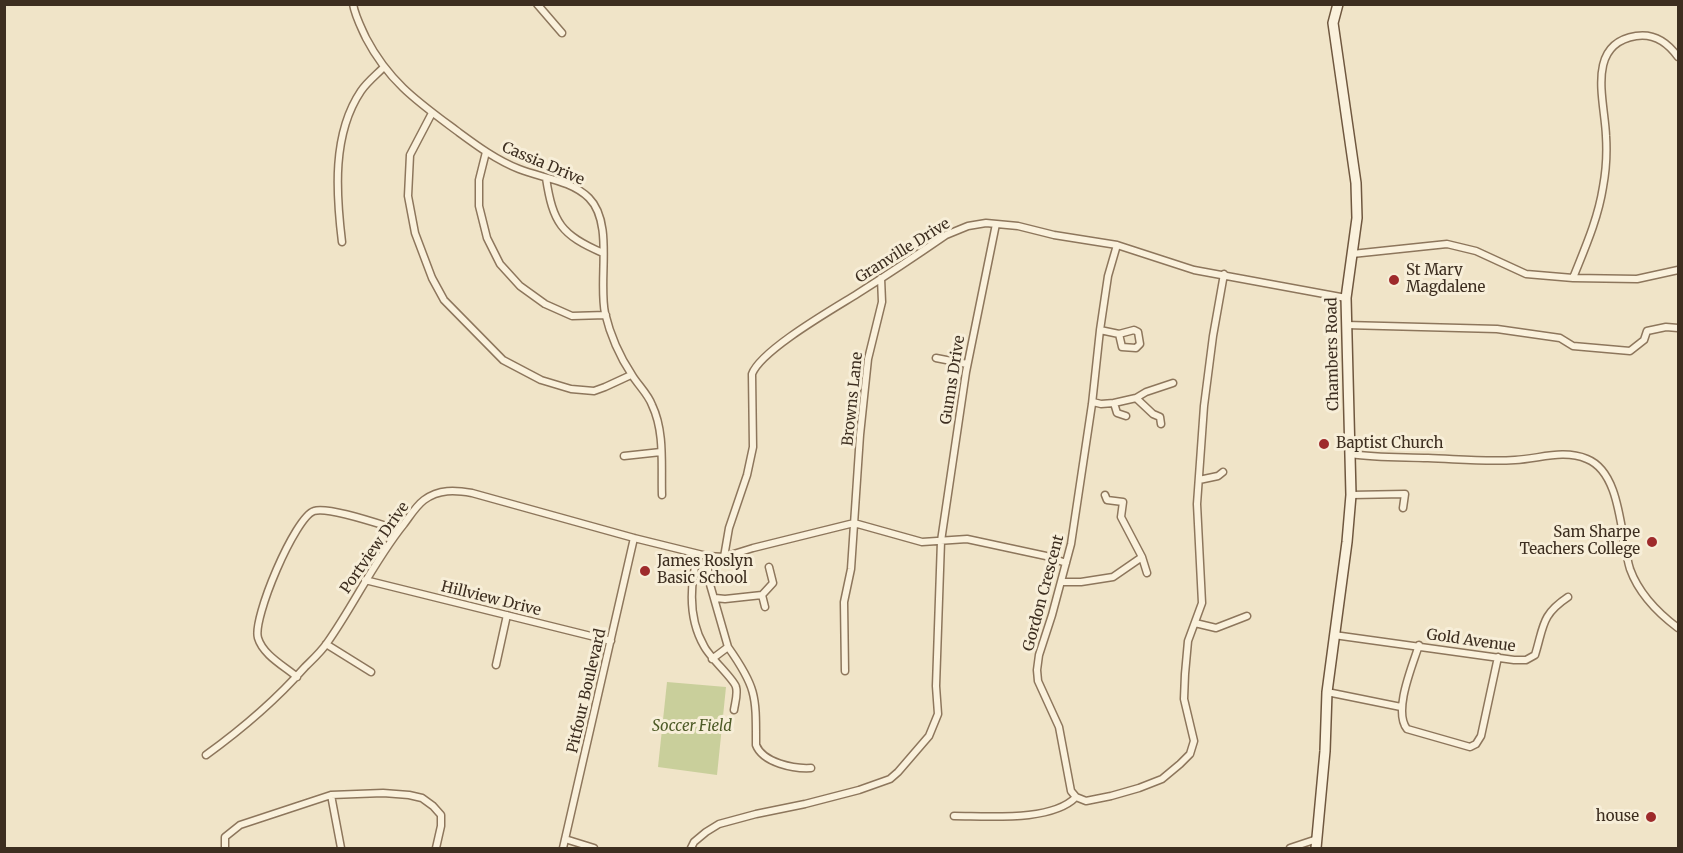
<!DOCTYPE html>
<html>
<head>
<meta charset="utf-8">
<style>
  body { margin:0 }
  #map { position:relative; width:1683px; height:853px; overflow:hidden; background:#f0e4c8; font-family:Merriweather,serif }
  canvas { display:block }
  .frame { position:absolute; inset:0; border:6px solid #3d2e20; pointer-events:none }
</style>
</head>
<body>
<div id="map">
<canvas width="1683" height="853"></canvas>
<div class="frame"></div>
</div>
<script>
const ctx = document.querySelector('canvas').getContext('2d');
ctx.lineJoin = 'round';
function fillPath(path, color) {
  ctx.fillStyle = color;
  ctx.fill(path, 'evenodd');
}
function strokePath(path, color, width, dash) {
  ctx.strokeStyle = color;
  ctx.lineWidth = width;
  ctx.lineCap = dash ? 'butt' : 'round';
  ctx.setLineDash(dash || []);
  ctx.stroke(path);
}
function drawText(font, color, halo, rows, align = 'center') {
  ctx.font = font + ' Merriweather,serif';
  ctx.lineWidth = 6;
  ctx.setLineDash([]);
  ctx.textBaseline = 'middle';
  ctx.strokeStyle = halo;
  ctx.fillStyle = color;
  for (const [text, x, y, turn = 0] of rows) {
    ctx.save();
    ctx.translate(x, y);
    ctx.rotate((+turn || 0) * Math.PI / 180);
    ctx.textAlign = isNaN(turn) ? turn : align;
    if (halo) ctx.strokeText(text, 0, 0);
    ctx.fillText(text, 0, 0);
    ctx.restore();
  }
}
fillPath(new Path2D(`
  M667,682L726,687L717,775L658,767Z`), '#c9cf9b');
const street = new Path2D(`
  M353,4C355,16 361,27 366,38C389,82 418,102 457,131C476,145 496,160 519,169C541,178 571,180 589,198C614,223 598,280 605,313C610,334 620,357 632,375C638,385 648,394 652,405C665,432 661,466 662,495
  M537,4L562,33
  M432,113L410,155L408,196L415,233L432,278L444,300L503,360L541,380L571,389L594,391L605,387L631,375
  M486,152L479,180V206L487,238L500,264L520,286L545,304L572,316L606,315
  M546,178C553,223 561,235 603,253
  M342,242C336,193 332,134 361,91C367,82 376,75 384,67
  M1117,245L1108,276L1100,330L1092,404L1071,544L1052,615L1039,655L1037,670L1038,681L1059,727L1071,791L1076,797L1086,801L1111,796L1139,788L1162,779L1180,764L1190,754L1194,741L1184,699L1185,674L1188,641L1202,603L1197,504L1204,406L1213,336L1224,274
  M1352,254L1447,244L1476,251L1526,274L1573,278L1637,279L1678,270
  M1573,278C1585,248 1598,219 1603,187C1606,171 1607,152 1606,136C1605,102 1585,44 1636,36C1655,33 1668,43 1678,57
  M1346,325L1497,329L1560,338L1573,346L1630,351L1644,340L1647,331L1666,327L1678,328
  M1100,330L1119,334L1122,347L1136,348L1140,344L1138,332L1134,330L1119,334
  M936,358L967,364
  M1136,398L1146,392L1173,383
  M1093,402L1101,404L1114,403L1117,413L1126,416
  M1114,403L1136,398L1153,414L1160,417L1161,424
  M1351,454C1376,458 1403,457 1428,458C1457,459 1486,462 1515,460C1539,459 1563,449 1587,459C1622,473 1620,537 1630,569C1639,594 1658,613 1678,628
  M624,456L661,452
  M1199,480L1218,476L1223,472
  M1351,495L1405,494L1403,508
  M698,554C690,584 688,618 704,646C710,658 734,679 736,687C738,694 735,703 734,710
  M707,556L709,581L728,647
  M724,557L729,528L747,475L753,447L752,374C761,350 833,309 857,294C887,275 917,255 946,235L968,226L986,223L1018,226L1054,235L1117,245L1194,270L1346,298
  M1142,557L1147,573
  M365,580L611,641
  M1061,582H1081L1113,577L1142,557L1121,517L1123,502L1107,500L1105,495
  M762,595L773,583L769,567
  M715,598L725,599L762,595L765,607
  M1195,623L1216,628L1247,616
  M1334,635L1514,660H1526L1535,655C1544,626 1541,615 1568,597
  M326,644L371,672
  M1419,645C1412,667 1393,711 1407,729L1470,747L1476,744L1481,736L1498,657
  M712,659L728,647C757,688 756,696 756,745C763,763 794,769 811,768
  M496,665L507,615
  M845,671L844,602L851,569L860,435L868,359L882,302L881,278
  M297,677C284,666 263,655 258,638C252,619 295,517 314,511C328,506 382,525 399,530
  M1327,692L1401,707
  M206,755C242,729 275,701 305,667C312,660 321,652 327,643C354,605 374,561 404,524C410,516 416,506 424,500C439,489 455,490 472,493L634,538L707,556L724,557L753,548L854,523L922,542L967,539L1046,556L1066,563
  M331,795L341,848
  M954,816C987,816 1052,822 1076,797
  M565,839L594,848
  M225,848V837L240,825L331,795L383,793L409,795L422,798L433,806L441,815V826L436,848
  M563,848L634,538
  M691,848L694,842L706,832L719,824L756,814L805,804L859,790L890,779L898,772L929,736L938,714L936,686L941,541L966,372L996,224
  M1290,848L1317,839`);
const secondary = new Path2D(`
  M1316,848L1325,751L1327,692L1347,542L1351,495L1346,298L1357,218L1356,183L1333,23L1338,4`);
strokePath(street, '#8d765c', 9);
strokePath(secondary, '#6f573f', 12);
strokePath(street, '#faf1dc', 6);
strokePath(secondary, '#faf1dc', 9);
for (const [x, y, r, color] of [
  [1394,280,6,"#9e2a2b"],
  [1324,444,6,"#9e2a2b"],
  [1652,542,6,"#9e2a2b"],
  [645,571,6,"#9e2a2b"],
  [1651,817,6,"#9e2a2b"]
]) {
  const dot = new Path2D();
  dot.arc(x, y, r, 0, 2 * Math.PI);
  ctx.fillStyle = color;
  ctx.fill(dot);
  strokePath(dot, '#f7eed8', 2);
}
drawText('15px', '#3d2e20', '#f7eed8', [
  ["Cassia Drive",543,164,23],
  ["Granville Drive",903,251,-32],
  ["Chambers Road",1333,354,-91],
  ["Gunns Drive",953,380,-81],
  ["Browns Lane",853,399,-84],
  ["Portview Drive",375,548,-55],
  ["Gordon Crescent",1044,593,-75],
  ["Hillview Drive",491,599,14],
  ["Gold Avenue",1471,641,8],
  ["Pitfour Boulevard",587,691,-77]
]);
drawText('15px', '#3d2e20', '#f7eed8', [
  ["St Mary",1406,271],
  ["Magdalene",1406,288],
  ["Baptist Church",1336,444],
  ["Sam Sharpe",1640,533,"right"],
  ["Teachers College",1640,550,"right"],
  ["James Roslyn",657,562],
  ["Basic School",657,579],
  ["house",1639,817,"right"]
], 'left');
drawText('italic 15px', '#4d5a26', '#f7eed8', [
  ["Soccer Field",692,727]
]);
</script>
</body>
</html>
